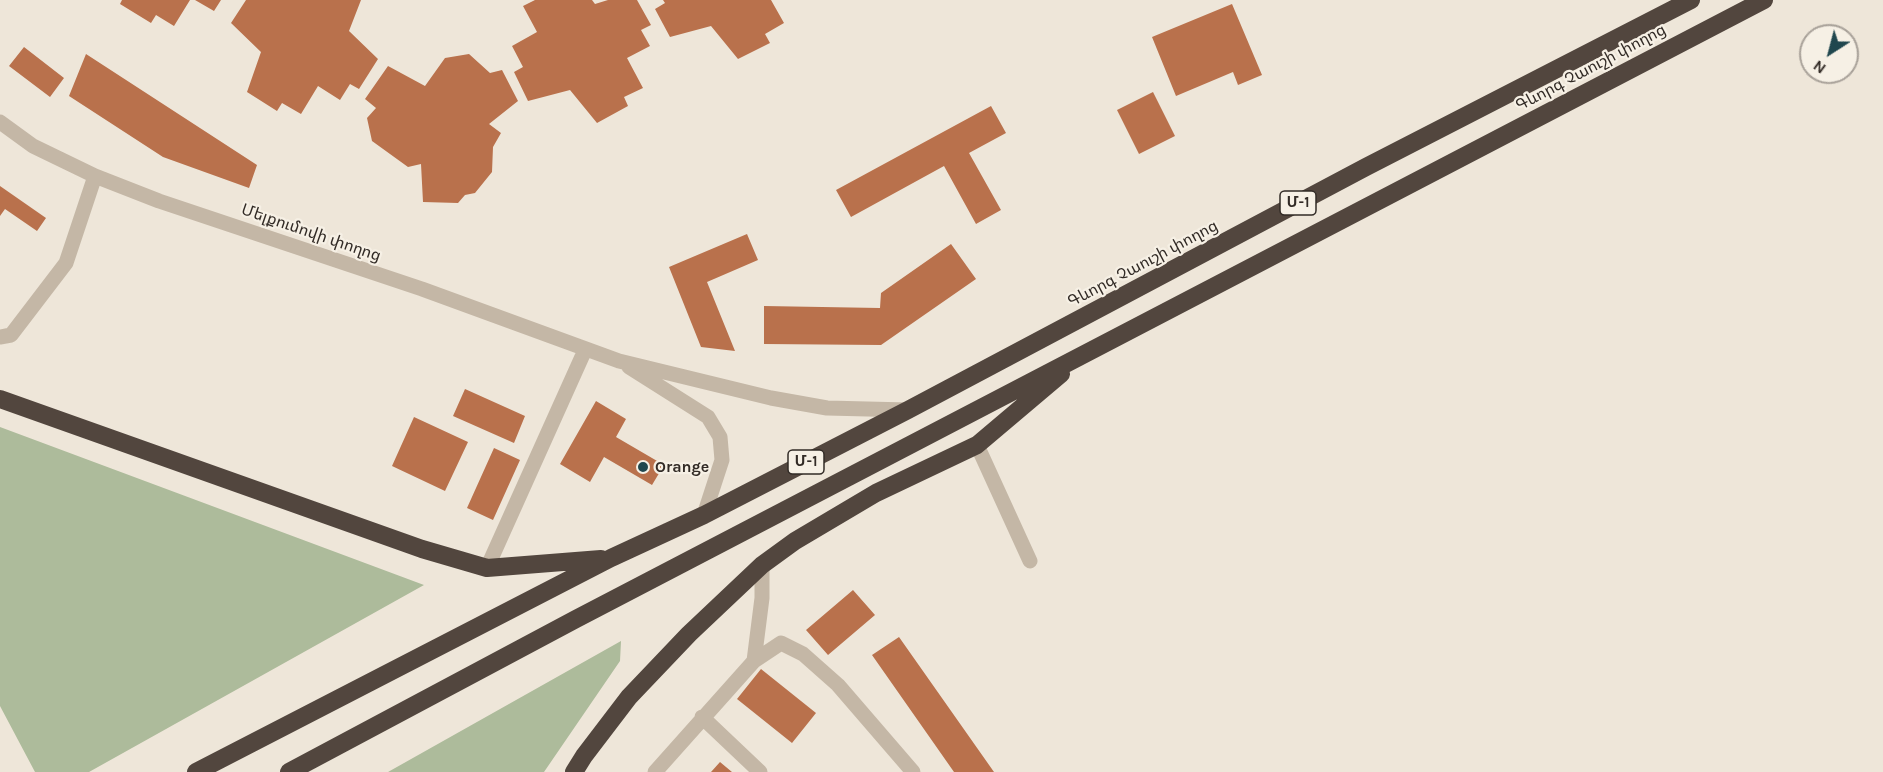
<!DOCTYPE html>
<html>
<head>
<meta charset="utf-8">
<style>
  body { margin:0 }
  #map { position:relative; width:1883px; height:772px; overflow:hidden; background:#eee6d9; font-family:Karla,sans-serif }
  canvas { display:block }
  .north { position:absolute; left:1799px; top:24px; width:60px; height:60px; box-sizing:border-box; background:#f6f0e5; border:2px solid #a8a199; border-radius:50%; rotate:216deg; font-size:16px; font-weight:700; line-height:24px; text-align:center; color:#322b26 }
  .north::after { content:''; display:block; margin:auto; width:21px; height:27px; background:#20474e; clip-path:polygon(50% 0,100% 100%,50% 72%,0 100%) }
</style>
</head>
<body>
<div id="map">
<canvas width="1883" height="772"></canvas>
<div class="north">N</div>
</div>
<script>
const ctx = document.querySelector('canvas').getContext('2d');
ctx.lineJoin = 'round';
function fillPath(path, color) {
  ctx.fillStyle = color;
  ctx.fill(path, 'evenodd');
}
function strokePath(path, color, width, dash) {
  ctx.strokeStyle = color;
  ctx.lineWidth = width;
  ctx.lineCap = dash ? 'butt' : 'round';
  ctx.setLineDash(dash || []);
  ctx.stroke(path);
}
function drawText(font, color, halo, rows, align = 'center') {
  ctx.font = font + ' Karla,"Noto Sans Armenian",sans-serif';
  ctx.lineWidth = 4.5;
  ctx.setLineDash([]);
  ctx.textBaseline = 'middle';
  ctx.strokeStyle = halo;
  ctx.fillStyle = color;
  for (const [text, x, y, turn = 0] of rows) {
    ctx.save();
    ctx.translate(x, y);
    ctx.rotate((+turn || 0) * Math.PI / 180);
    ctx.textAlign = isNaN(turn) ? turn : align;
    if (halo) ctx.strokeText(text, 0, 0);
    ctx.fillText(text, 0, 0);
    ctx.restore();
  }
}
fillPath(new Path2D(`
  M0,427L424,585L89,772H35L0,706Z
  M621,641L620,661L544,772H388Z`), '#adbb9b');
fillPath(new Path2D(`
  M122,0H190L174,26L156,15L151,23L120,4Z
  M195,0H221L214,11Z
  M246,0H361L349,31L378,59L359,89L350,84L340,100L318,86L301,114L282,103L277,111L247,92L261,52L231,23Z
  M535,0H592L595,4L608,0H637L651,25L641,30L650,46L627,58L643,88L624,97L628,106L597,123L570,90L528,101L514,72L523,67L512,46L537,32L523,6Z
  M663,0H771L784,23L765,34L770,43L738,59L711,26L670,37L655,9L665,3Z
  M1232,4L1262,75L1238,85L1233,72L1176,96L1152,37Z
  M24,47L64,78L50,97L9,66Z
  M86,54L257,165L249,188L163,157L69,96Z
  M469,54L490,73L502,70L518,101L489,124L501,133L493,147L492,172L475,193L465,195L458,203L423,202L421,164L408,167L372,141L367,118L376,108L365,99L388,66L425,86L445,58Z
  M1153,92L1175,136L1139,154L1117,110Z
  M991,106L1006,133L969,153L1001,210L976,224L944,166L851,217L836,190Z
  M0,186L46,218L37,231L5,209L0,216Z
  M747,234L758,260L707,282L735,351L701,347L669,267Z
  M951,244L976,279L881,345L764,344V306L880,308L881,293Z
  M465,389L525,416L514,443L453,416Z
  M596,401L626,419L616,437L664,465L652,485L604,457L590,482L560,464Z
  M414,417L468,442L445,491L392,466Z
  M494,448L520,460L493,520L467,508Z
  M853,590L875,615L828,655L806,630Z
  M899,637L994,772H954L872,655Z
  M761,669L816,713L792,743L737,699Z
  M720,762L732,772H711Z`), '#b9714c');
strokePath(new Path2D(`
  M0,122L33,146L95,176L159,201L422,289L619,361L771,398L827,408L908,410
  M0,337L11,335L66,263L95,176
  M629,367L708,417L720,437L722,460L704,515
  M977,445L1030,561
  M487,568L585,350
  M754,661L781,643L803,654L838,685L913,772
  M702,717L760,772
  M655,772L754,661L762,598V565`), '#c4b7a6', 15);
strokePath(new Path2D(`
  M0,399L422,549L487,568L601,559
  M196,772L611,558L704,515L908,410L1366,167L1691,0
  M289,772L576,619L1764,0
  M574,772L584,756L629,697L689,634L762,565L795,541L876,493L977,445L1061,374`), '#52463e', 18);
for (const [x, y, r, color] of [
  [643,467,6,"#20474e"]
]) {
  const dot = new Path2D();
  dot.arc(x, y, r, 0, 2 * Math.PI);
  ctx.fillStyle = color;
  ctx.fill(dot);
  strokePath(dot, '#f6f0e5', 2);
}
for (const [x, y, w] of [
  [1298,203,36],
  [806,462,36]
]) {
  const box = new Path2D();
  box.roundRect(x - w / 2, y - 12, w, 24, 4.5);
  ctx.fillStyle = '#f6f0e5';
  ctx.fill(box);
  strokePath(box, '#322b26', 1.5);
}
drawText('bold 15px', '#322b26', null, [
  ["Մ-1",1298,203],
  ["Մ-1",806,462]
]);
drawText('16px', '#322b26', '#f6f0e5', [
  ["Գևորգ Չաուշի փողոց",1591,68,-28],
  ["Մելքումովի փողոց",311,233,19],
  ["Գևորգ Չաուշի փողոց",1143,264,-28]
]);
drawText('bold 16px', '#322b26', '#f6f0e5', [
  ["Orange",655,467]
], 'left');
</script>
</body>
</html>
